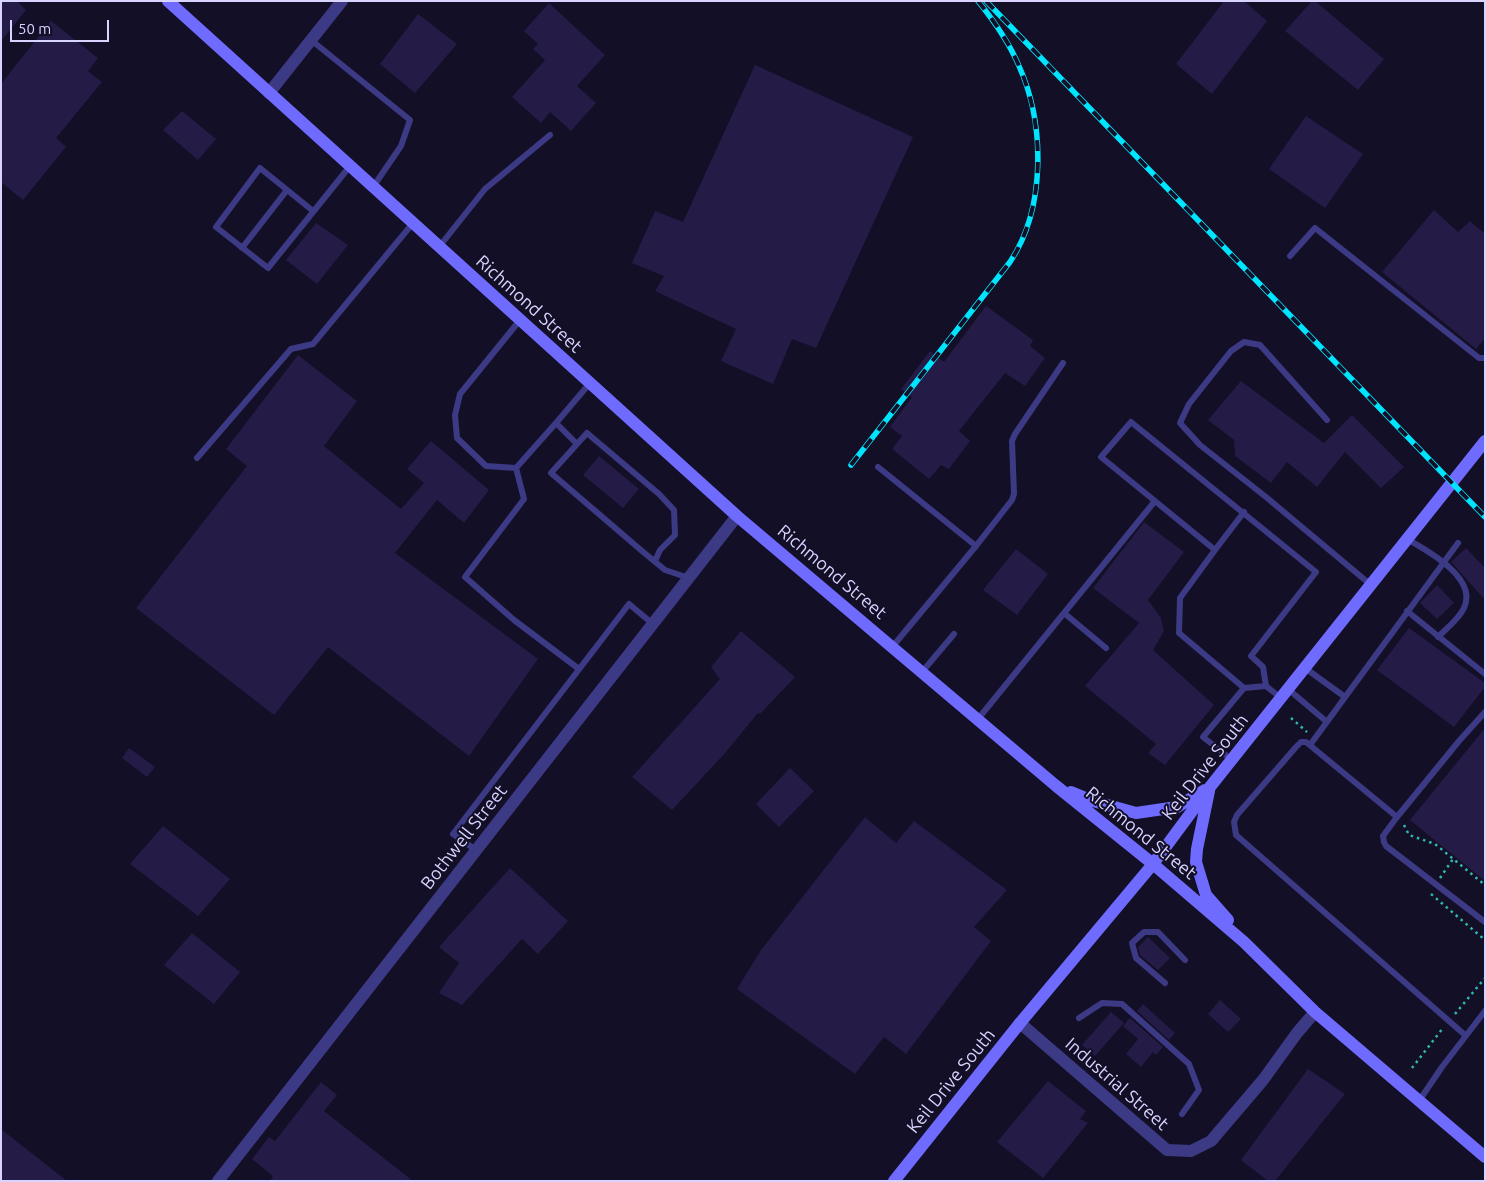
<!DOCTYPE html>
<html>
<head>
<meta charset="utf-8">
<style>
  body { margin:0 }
  #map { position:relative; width:1486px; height:1182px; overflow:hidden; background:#130f26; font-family:Ubuntu,sans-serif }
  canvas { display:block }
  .frame { position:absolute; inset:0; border:2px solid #d9d4ff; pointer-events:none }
  .scale { position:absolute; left:10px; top:20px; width:99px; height:22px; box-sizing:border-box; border:2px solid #d9d4ff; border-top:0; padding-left:6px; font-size:15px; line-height:18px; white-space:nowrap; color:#d9d4ff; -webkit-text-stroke:4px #130f26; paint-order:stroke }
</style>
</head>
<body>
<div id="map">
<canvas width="1486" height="1182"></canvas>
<div class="frame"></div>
<div class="scale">50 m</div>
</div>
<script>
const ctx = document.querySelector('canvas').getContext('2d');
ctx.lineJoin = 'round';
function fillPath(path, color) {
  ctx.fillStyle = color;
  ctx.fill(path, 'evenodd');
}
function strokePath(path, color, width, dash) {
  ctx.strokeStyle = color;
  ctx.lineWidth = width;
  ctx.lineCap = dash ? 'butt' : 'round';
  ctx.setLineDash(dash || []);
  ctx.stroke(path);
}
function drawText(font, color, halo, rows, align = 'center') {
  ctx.font = font + ' Ubuntu,sans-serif';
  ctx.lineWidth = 4;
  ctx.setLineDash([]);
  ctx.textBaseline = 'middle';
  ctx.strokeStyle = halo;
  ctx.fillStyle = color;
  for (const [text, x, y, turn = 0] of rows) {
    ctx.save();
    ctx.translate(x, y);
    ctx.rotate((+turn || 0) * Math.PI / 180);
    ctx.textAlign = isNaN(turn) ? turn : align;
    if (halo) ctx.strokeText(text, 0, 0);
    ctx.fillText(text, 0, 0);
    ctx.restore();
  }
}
fillPath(new Path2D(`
  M1,1H17L26,10L1,41Z
  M1224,1H1244L1267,21L1212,94L1176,64Z
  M1312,1H1315L1384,59L1358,90L1285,31Z
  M549,3L605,55L577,86L596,103L571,131L550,112L541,123L512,97L545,60L533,49L538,44L524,31Z
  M418,14L457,44L415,93L380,64Z
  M51,21L98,58L88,71L102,82L56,138L66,147L23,200L1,182V84Z
  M755,65L913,137L816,348L792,339L773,384L721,361L736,329L655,291L664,276L632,263L655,211L683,222Z
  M182,111L216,139L198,160L163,130Z
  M1306,116L1363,154L1325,208L1269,169Z
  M1434,210L1458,232L1470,221L1485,234V338L1476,349L1382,272Z
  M316,223L348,245L317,284L286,260Z
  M986,306L1033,340L1030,346L1045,358L1025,386L1005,373L959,431L970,441L949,469L941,465L929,479L892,449L902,436L890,427L912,397L901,389L930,351L944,362Z
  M298,355L357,401L324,446L401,509L424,483L407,469L431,441L489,490L464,523L437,500L395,553L538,659L469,756L328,647L274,715L136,608L247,466L226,449Z
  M1241,381L1324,443L1352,415L1404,467L1381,488L1345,452L1317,487L1287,462L1271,483L1235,456L1234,440L1208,420Z
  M599,456L639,489L623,508L583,475Z
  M1144,522L1184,552L1148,600L1161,618L1164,631L1153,650L1214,705L1165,765L1148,753L1156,744L1085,686L1139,623L1093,588Z
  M1466,548L1485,568V600L1451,562Z
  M1016,549L1048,574L1017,615L983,590Z
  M1437,585L1454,603L1437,619L1420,603Z
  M1409,628L1485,683V687L1454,727L1377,670Z
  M741,631L795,677L761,713L757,714L726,752L672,810L632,777L720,679L711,667Z
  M1485,728V881L1410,820Z
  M129,748L155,767L147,777L122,758Z
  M790,768L814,791L779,827L756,804Z
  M865,817L896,843L914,821L1007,890L974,927L991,941L906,1054L884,1037L855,1074L737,989L761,950Z
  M163,826L230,879L198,916L130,864Z
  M510,868L568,921L538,954L522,939L462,1005L439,993L459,963L439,947Z
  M192,933L240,972L214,1004L164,965Z
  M1148,937L1170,958L1158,970L1140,955L1138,947Z
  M1220,1000L1241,1019L1228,1032L1208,1014Z
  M1143,1004L1175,1033L1169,1040L1137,1011Z
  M1111,1012L1124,1023L1095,1056L1082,1045Z
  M1130,1018L1163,1047L1156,1055L1153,1052L1141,1067L1126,1054L1138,1039L1123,1026Z
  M1308,1069L1345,1094L1275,1181H1268L1241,1160Z
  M1048,1081L1086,1111L1080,1119L1088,1123L1043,1178L997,1142Z
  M321,1082L337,1095L324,1111L413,1181H270L273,1176L252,1159L269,1137L275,1141Z
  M1,1129L67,1181H1Z`), '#241b47');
strokePath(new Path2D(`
  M1291,718L1307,732
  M1404,825L1409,835L1435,844L1485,885
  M1440,878L1453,859
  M1431,894L1485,940
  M1455,1014L1485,978
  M1412,1068L1443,1028`), '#2fb8b0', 2.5, [2.5, 4]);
strokePath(new Path2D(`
  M311,40L410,120L401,146L373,187
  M313,211L260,168L216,227L268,268L350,166
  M439,247L485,189L550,135
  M242,248L287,190
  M1290,256L1315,228L1479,358H1485
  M520,320L460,394L455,415L457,438L486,466L516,468L556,423
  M1327,420L1260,345L1244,342L1231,351L1189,404L1180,423L1200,445L1266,497L1371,585
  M577,444L556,423L590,383
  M197,458L291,349L313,344L413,223
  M878,467L976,546L893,646
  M516,468L524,499L465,577L514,620L579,669
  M1407,539C1428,551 1478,578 1464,608C1459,619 1447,628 1438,637
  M976,546L1012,500L1014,494L1012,441L1015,434L1063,363
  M1215,550L1244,512
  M655,561L660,550L675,535L674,510L659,494L587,433L551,473L642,551L665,570L689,578
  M1407,611L1485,674
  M1064,613L1106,648
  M1305,668L1345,697
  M922,672L954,634
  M1266,686L1244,688L1179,633L1180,598L1215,550L1101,457L1131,422L1316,572L1251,656L1263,667L1266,686L1281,698
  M1288,689L1327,722
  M978,719L1155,501
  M1310,745L1458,543
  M1232,760L1203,737L1244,688
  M1397,817L1459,741L1485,712
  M476,850L453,834L629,604L653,624
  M1165,983L1136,958L1132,943L1144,932H1158L1185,960
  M1079,1018L1102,1003L1122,1004L1189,1064L1199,1090L1182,1114
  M1465,1035L1236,835L1234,822L1237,815L1296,747L1301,742H1306L1397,817L1383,836L1384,842L1386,846L1485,922
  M1419,1101L1442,1067L1485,1011`), '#3d3a85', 6);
strokePath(new Path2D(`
  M269,93L342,1
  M1020,1023L1167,1150L1191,1151L1211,1141L1263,1080L1297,1033L1315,1012
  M218,1181L737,516`), '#3d3a85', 12);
strokePath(new Path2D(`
  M168,1L737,516L1055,785L1153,864L1244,942L1315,1012L1485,1157
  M1209,791L1197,849L1196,862L1206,895L1228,920
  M1071,792L1093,801L1136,813L1177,807L1205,790
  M894,1181L1020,1023L1153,864L1210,787L1485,441`), '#6f6bff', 12);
const rail = new Path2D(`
  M986,1L1485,517
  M851,465L1010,262C1046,208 1045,124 1019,66C1009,42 994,21 978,1`);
strokePath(rail, '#00e5ff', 5.5);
strokePath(rail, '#130f26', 4, [11]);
drawText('18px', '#d9d4ff', '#130f26', [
  ["Richmond Street",529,304,42],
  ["Richmond Street",832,572,40],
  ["Keil Drive South",1205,767,-52],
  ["Richmond Street",1141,833,39],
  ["Bothwell Street",464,837,-52],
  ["Keil Drive South",951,1081,-51],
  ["Industrial Street",1117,1084,41]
]);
</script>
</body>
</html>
